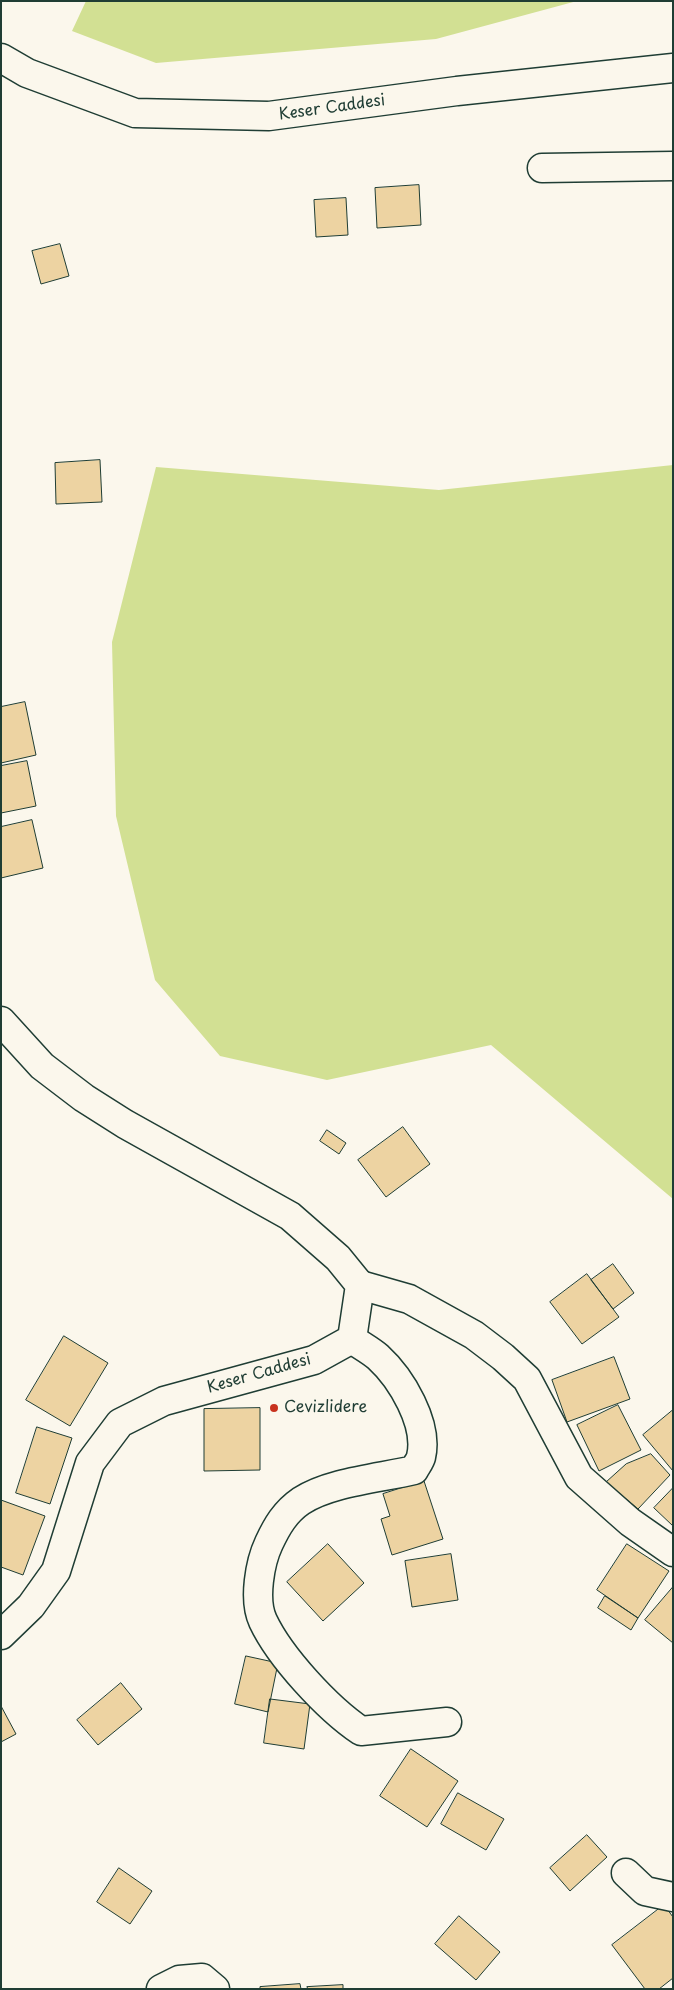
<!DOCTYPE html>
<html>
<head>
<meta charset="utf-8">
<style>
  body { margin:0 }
  #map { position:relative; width:674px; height:1990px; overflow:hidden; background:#fbf7ec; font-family:"Playpen Sans",sans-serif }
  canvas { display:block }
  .frame { position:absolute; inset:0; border:2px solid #1f3d34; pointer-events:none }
</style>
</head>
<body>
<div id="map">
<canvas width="674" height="1990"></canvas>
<div class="frame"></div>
</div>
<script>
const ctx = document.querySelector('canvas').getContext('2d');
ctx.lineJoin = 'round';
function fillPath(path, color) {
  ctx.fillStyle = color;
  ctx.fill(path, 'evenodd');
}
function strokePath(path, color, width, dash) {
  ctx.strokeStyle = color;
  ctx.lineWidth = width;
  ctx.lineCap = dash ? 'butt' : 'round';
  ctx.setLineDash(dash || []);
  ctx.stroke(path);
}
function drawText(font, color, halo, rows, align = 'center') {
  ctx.font = font + ' "Playpen Sans",sans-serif';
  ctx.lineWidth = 4.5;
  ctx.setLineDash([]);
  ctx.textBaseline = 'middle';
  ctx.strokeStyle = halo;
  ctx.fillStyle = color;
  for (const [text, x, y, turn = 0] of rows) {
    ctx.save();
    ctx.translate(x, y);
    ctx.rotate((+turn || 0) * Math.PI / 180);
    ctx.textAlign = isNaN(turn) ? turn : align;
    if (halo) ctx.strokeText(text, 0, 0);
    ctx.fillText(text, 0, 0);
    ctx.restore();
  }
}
fillPath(new Path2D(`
  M86,1H577L436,39L156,63L72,31Z
  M673,465V1199L491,1045L327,1080L220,1056L155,980L116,816L112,642L156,467L439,490Z`), '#d2e093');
const building = new Path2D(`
  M419,185L421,225L377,228L375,188Z
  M346,198L348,235L316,237L314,200Z
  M60,244L69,276L41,284L32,251Z
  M100,460L102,502L56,504L55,463Z
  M25,702L36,755L1,763V707Z
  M27,761L36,806L1,813V766Z
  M32,820L43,868L1,878V827Z
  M403,1127L430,1164L386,1197L358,1160Z
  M327,1130L346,1143L339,1154L320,1141Z
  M613,1264L634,1293L613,1309L591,1280Z
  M587,1274L619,1317L582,1344L550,1302Z
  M64,1336L108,1363L70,1426L26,1400Z
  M614,1357L630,1399L567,1422L552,1380Z
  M618,1405L641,1450L599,1471L577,1425Z
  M260,1408V1470L204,1471V1409Z
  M673,1410V1471L643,1435Z
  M37,1427L72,1438L50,1504L16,1493Z
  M651,1454L670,1475L638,1509L606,1482L626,1464Z
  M424,1481L443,1539L392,1555L381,1519L390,1516L383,1494Z
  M673,1488V1526L654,1508Z
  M1,1500L45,1516L23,1575L1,1567Z
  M328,1544L364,1583L323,1621L287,1582Z
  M627,1544L669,1571L638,1618L597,1590Z
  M451,1554L458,1600L412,1607L405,1561Z
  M673,1587V1643L645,1620Z
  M605,1596L638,1618L631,1630L598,1608Z
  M246,1656L278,1663L268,1712L235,1704Z
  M121,1683L142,1709L98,1745L77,1720Z
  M270,1699L310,1704L304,1749L264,1743Z
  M1,1706L16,1734L1,1742Z
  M411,1749L458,1781L427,1827L380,1796Z
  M458,1793L504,1819L486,1850L441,1824Z
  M587,1835L607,1857L570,1891L550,1868Z
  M119,1868L152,1891L130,1924L97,1902Z
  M664,1905L673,1917V1978L659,1989H645L612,1945Z
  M459,1916L500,1952L476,1980L435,1944Z
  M300,1984L301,1989H260V1987Z
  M343,1985V1989H308L307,1987Z`);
fillPath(building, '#edd3a2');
strokePath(building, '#1f3d34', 1);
const street = new Path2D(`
  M542,168L673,166
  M360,1285L409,1299L474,1335L503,1357L527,1379L579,1477L630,1522L673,1552
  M352,1339C360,1345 370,1350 378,1357C401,1378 429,1424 421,1457C420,1461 416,1466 414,1470C380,1478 330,1482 301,1501C285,1512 277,1526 269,1543C260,1562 253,1600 263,1621C280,1657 327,1708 361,1731L447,1722
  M626,1873L645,1891L673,1897
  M161,1989L179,1980L202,1978L215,1989`);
const secondary = new Path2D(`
  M1,58L27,73L135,113L269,116L457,91L673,68
  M1,1021L42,1066L84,1098L125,1124L290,1216L338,1258L360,1285L352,1339L314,1360L164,1401L120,1423L90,1463L56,1571L31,1606L1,1635`);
strokePath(street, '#1f3d34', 31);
strokePath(secondary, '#1f3d34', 31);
strokePath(street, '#fbf7ec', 28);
strokePath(secondary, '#fbf7ec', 28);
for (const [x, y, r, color] of [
  [274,1408,5,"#c8321e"]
]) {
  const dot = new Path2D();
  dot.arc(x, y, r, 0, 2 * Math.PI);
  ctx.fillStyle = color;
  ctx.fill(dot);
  strokePath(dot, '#fbf7ec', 2);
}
drawText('16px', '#1f3d34', '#fbf7ec', [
  ["Keser Caddesi",332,108,-8],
  ["Keser Caddesi",259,1374,-16]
]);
drawText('16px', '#1f3d34', '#fbf7ec', [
  ["Cevizlidere",284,1408]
], 'left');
</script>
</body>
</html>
